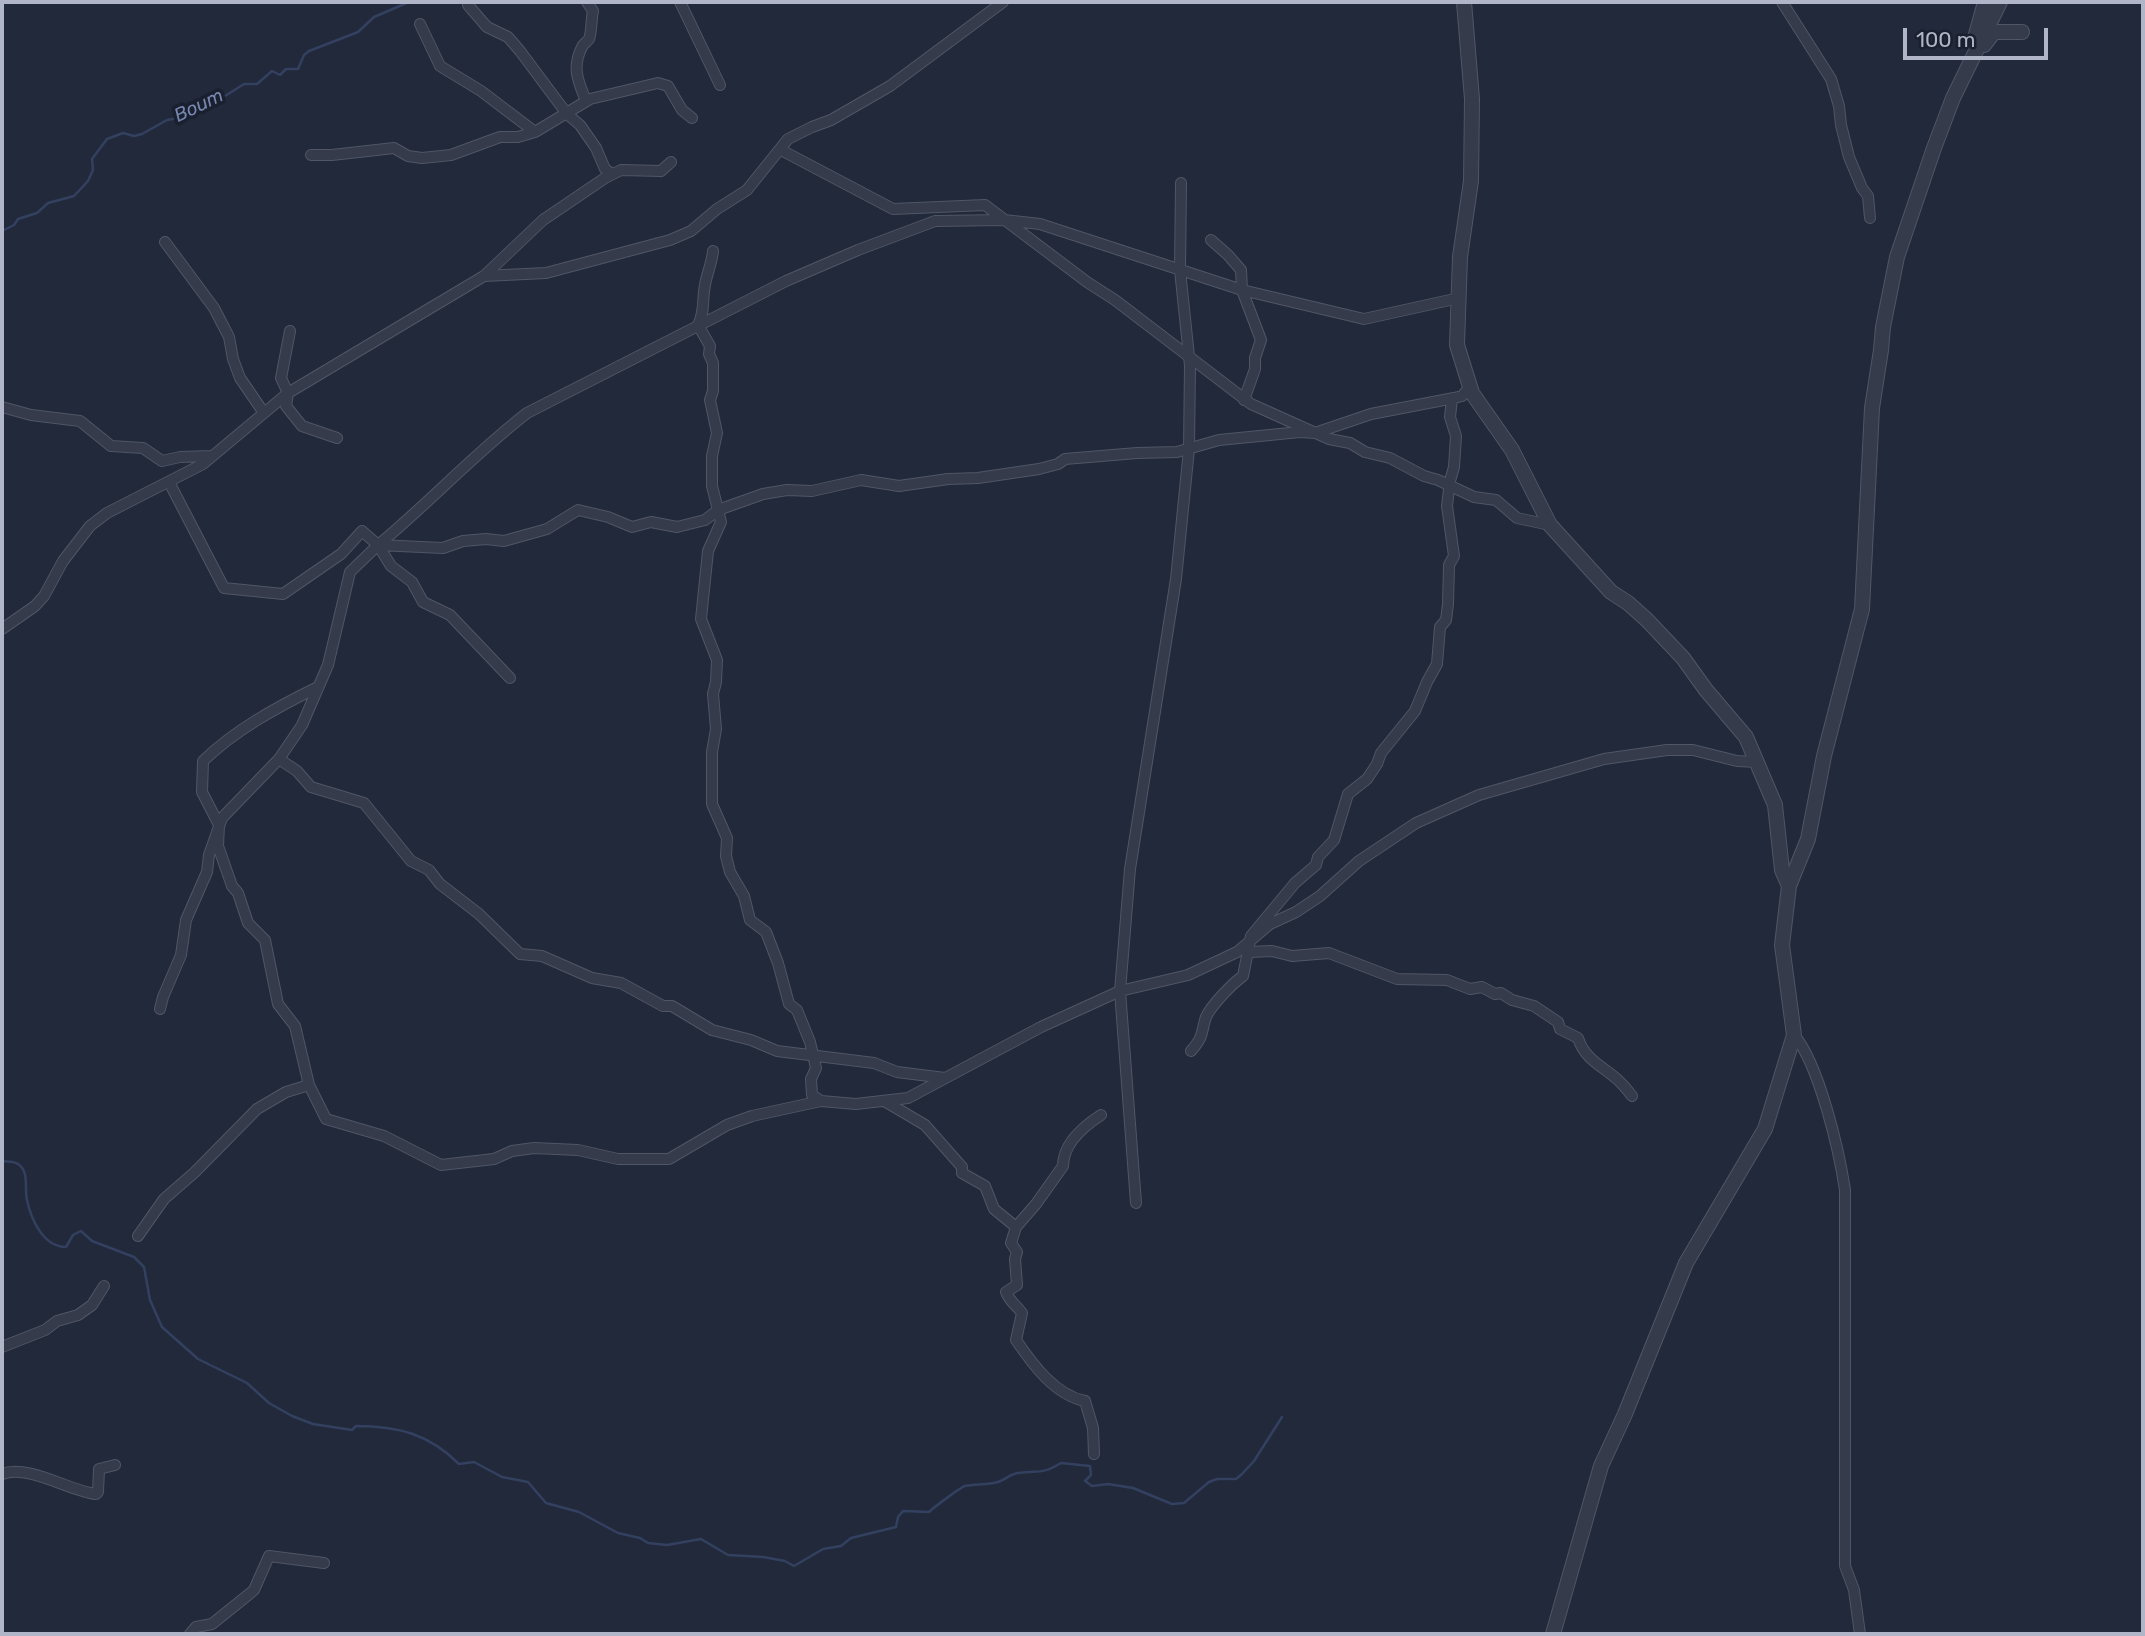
<!DOCTYPE html>
<html>
<head>
<meta charset="utf-8">
<style>
  body { margin:0 }
  #map { position:relative; width:2145px; height:1636px; overflow:hidden; background:#21293a; font-family:Rubik,sans-serif }
  canvas { display:block }
  .frame { position:absolute; inset:0; border:4px solid #b0b6c7; pointer-events:none }
  .scale { position:absolute; left:1903px; top:28px; width:145px; height:32px; box-sizing:border-box; border:4px solid #b0b6c7; border-top:0; padding-left:9px; font-size:21px; line-height:24px; white-space:nowrap; color:#b0b6c7; -webkit-text-stroke:5px #1a202f; paint-order:stroke }
</style>
</head>
<body>
<div id="map">
<canvas width="2145" height="1636"></canvas>
<div class="frame"></div>
<div class="scale">100 m</div>
</div>
<script>
const ctx = document.querySelector('canvas').getContext('2d');
ctx.lineJoin = 'round';
function strokePath(path, color, width, dash) {
  ctx.strokeStyle = color;
  ctx.lineWidth = width;
  ctx.lineCap = dash ? 'butt' : 'round';
  ctx.setLineDash(dash || []);
  ctx.stroke(path);
}
function drawText(font, color, halo, rows, align = 'center') {
  ctx.font = font + ' Rubik,sans-serif';
  ctx.lineWidth = 7;
  ctx.setLineDash([]);
  ctx.textBaseline = 'middle';
  ctx.strokeStyle = halo;
  ctx.fillStyle = color;
  for (const [text, x, y, turn = 0] of rows) {
    ctx.save();
    ctx.translate(x, y);
    ctx.rotate((+turn || 0) * Math.PI / 180);
    ctx.textAlign = isNaN(turn) ? turn : align;
    if (halo) ctx.strokeText(text, 0, 0);
    ctx.fillText(text, 0, 0);
    ctx.restore();
  }
}
strokePath(new Path2D(`
  M2,231L14,225L18,219L37,213L48,203L74,196L88,181L93,170L92,159L107,139L123,133L134,136L142,134L167,120L178,118L199,107L214,103L244,84H257L272,71L280,75L286,69H298L304,55L309,51L358,32L374,17L409,2
  M2,1161C6,1162 14,1161 18,1164C30,1172 24,1189 27,1200C31,1219 43,1247 66,1247L73,1235L81,1231L92,1241L134,1257L144,1267L150,1300L162,1327L198,1359L247,1383L269,1403L292,1416L313,1424L352,1430L356,1426C398,1426 429,1434 459,1464L474,1462L502,1477L528,1482L546,1503L579,1512L618,1533L640,1538L648,1543L667,1545L701,1539L728,1555L763,1557L785,1561L794,1566L823,1549L841,1546L851,1538L896,1527L898,1517L903,1511L929,1512C933,1508 961,1487 965,1486C976,1484 988,1485 998,1482C1005,1480 1010,1474 1018,1473C1039,1470 1041,1475 1061,1463L1090,1466L1091,1475L1085,1481L1092,1486L1108,1484L1133,1488L1172,1504L1184,1503L1209,1482L1217,1479H1236L1242,1474L1254,1461L1282,1417`), '#334060', 2.5);
const minor = new Path2D(`
  M680,2L720,85
  M1782,2L1831,79L1839,106L1841,125L1849,157L1862,188L1868,196L1870,218
  M468,5L487,27L508,37L520,51L567,114L580,125L596,148L605,169L612,174
  M420,24L440,66L481,91L535,132
  M586,101C579,83 571,68 582,47C583,44 587,42 589,39C592,32 591,19 593,11L587,2
  M781,150L893,209L985,205L1087,282L1115,300L1251,404L1329,439L1350,443L1365,452L1390,458L1424,476L1438,480L1474,497L1496,500L1517,518L1550,525
  M311,155H332L394,148L408,156L422,158L451,155L500,137H518L535,132L590,99L658,83L668,86L682,110L692,118
  M1211,240L1228,255L1241,270L1242,290L1261,340L1255,358V369L1244,400
  M165,242L214,308L229,337L233,359L240,378L264,413
  M713,251C712,263 707,273 705,285C702,299 705,312 698,325L710,346L709,354L713,363V391L710,400L717,433L712,456V486L721,522L708,551L701,619L717,660L716,682L713,694L716,729L712,752V804L727,838L726,856L730,872L744,896L750,920L766,932L778,963L789,1004L797,1010L810,1042L816,1068L811,1079L812,1095L821,1101
  M484,276L543,220L605,178L621,170L661,171L671,162
  M1459,298L1364,319L1242,290L1040,224L1004,220L935,221L858,250L786,281L527,413C474,454 429,503 378,545L443,548L463,541L486,539L504,541L547,529L578,510L608,517L632,527L651,522L677,527L705,520L718,510L763,494L787,490L812,491L861,480L899,486L948,479L978,478L1039,469L1058,464L1065,459L1137,453L1177,452L1219,440L1300,432L1315,433L1371,414L1454,398L1462,396L1470,387
  M290,331L281,378L288,393L286,406L302,426L337,438
  M2,407L31,415L80,421L111,446L143,448L162,461L180,457L212,456
  M378,545L391,566L412,582L423,602L450,615L510,678
  M2,629L35,606L44,596L63,561L90,526L107,513L203,464L288,393L484,276L546,273L670,240L691,231L717,209L747,190L788,139L812,127L831,120L890,86L1003,2
  M318,687C277,707 235,730 203,761L202,792L219,825L218,846L232,886L238,893L248,923L265,940L278,1004L295,1026L309,1085L326,1119L384,1136L441,1165L494,1159L512,1151L534,1148L578,1150L618,1159H669L727,1125L752,1116L821,1101L856,1104L908,1098L1041,1027L1120,991L1188,975L1237,952L1270,924L1296,912L1320,896L1359,861L1416,823L1479,795L1604,759L1667,750H1693L1737,761L1758,762
  M279,759L297,771L311,787L364,803L411,861L429,870L440,884L479,914L520,954L542,956L592,978L621,983L663,1006H672L712,1030L751,1040L777,1051L874,1063L897,1072L945,1078
  M1250,952L1272,951L1292,956L1329,953L1397,979L1447,980L1470,989L1482,987L1495,994L1501,993L1512,1000L1534,1006L1558,1022L1560,1029L1578,1038C1584,1057 1598,1064 1612,1075C1620,1081 1626,1088 1632,1096
  M160,1009L163,997L181,955L186,920L207,872L209,855L222,818L279,759L302,725L328,665L350,572L378,545L362,531L341,554L283,594L224,588L169,482
  M1794,1035C1819,1064 1839,1150 1845,1190V1566L1854,1590L1860,1634
  M1191,1051C1203,1037 1201,1035 1205,1020C1208,1008 1233,983 1243,976L1251,936L1295,883L1316,865L1318,857L1334,840L1348,794L1367,779L1377,764L1381,753L1415,711L1427,682L1437,664L1440,627L1446,620L1448,604L1449,565L1454,556L1447,506L1450,481L1454,467L1456,436L1450,417L1452,399
  M886,1102L925,1125L962,1167V1173L985,1186L994,1209L1016,1227L1011,1243L1017,1252L1015,1259L1017,1285L1006,1292C1010,1302 1016,1305 1022,1313L1016,1340C1033,1365 1055,1395 1085,1401L1093,1428L1094,1454
  M1136,1203L1120,991L1130,869L1176,579L1189,449L1190,366L1180,270L1181,183
  M1016,1227L1036,1204L1063,1166C1063,1144 1084,1126 1101,1115
  M138,1236L164,1199L195,1172L257,1109L286,1092L309,1085
  M2,1347L45,1330L57,1321L78,1315L92,1305L104,1286
  M2,1474C29,1464 69,1491 96,1494L98,1492L99,1469L115,1465
  M190,1634L196,1627L212,1624L248,1595L254,1590L269,1556L324,1563`);
const tertiary = new Path2D(`
  M1464,2L1472,99L1471,181L1460,257L1457,345L1472,393L1512,450L1550,525L1611,592L1628,603L1647,620L1683,658L1706,690L1746,737L1775,805L1782,870L1789,886
  M1975,38L1985,2
  M1984,45L1994,32H2022
  M1553,1634L1601,1466L1625,1414L1686,1263L1765,1129L1794,1035L1782,945L1789,886L1808,839L1824,756L1862,609L1872,408L1881,350L1883,327L1897,257L1934,148L1953,98L2000,2`);
strokePath(minor, '#505665', 12);
strokePath(tertiary, '#505665', 16);
strokePath(minor, '#353b4b', 10);
strokePath(tertiary, '#353b4b', 14);
drawText('italic 19px', '#7788b0', '#1a202f', [
  ["Boum",199,106,-26]
]);
</script>
</body>
</html>
